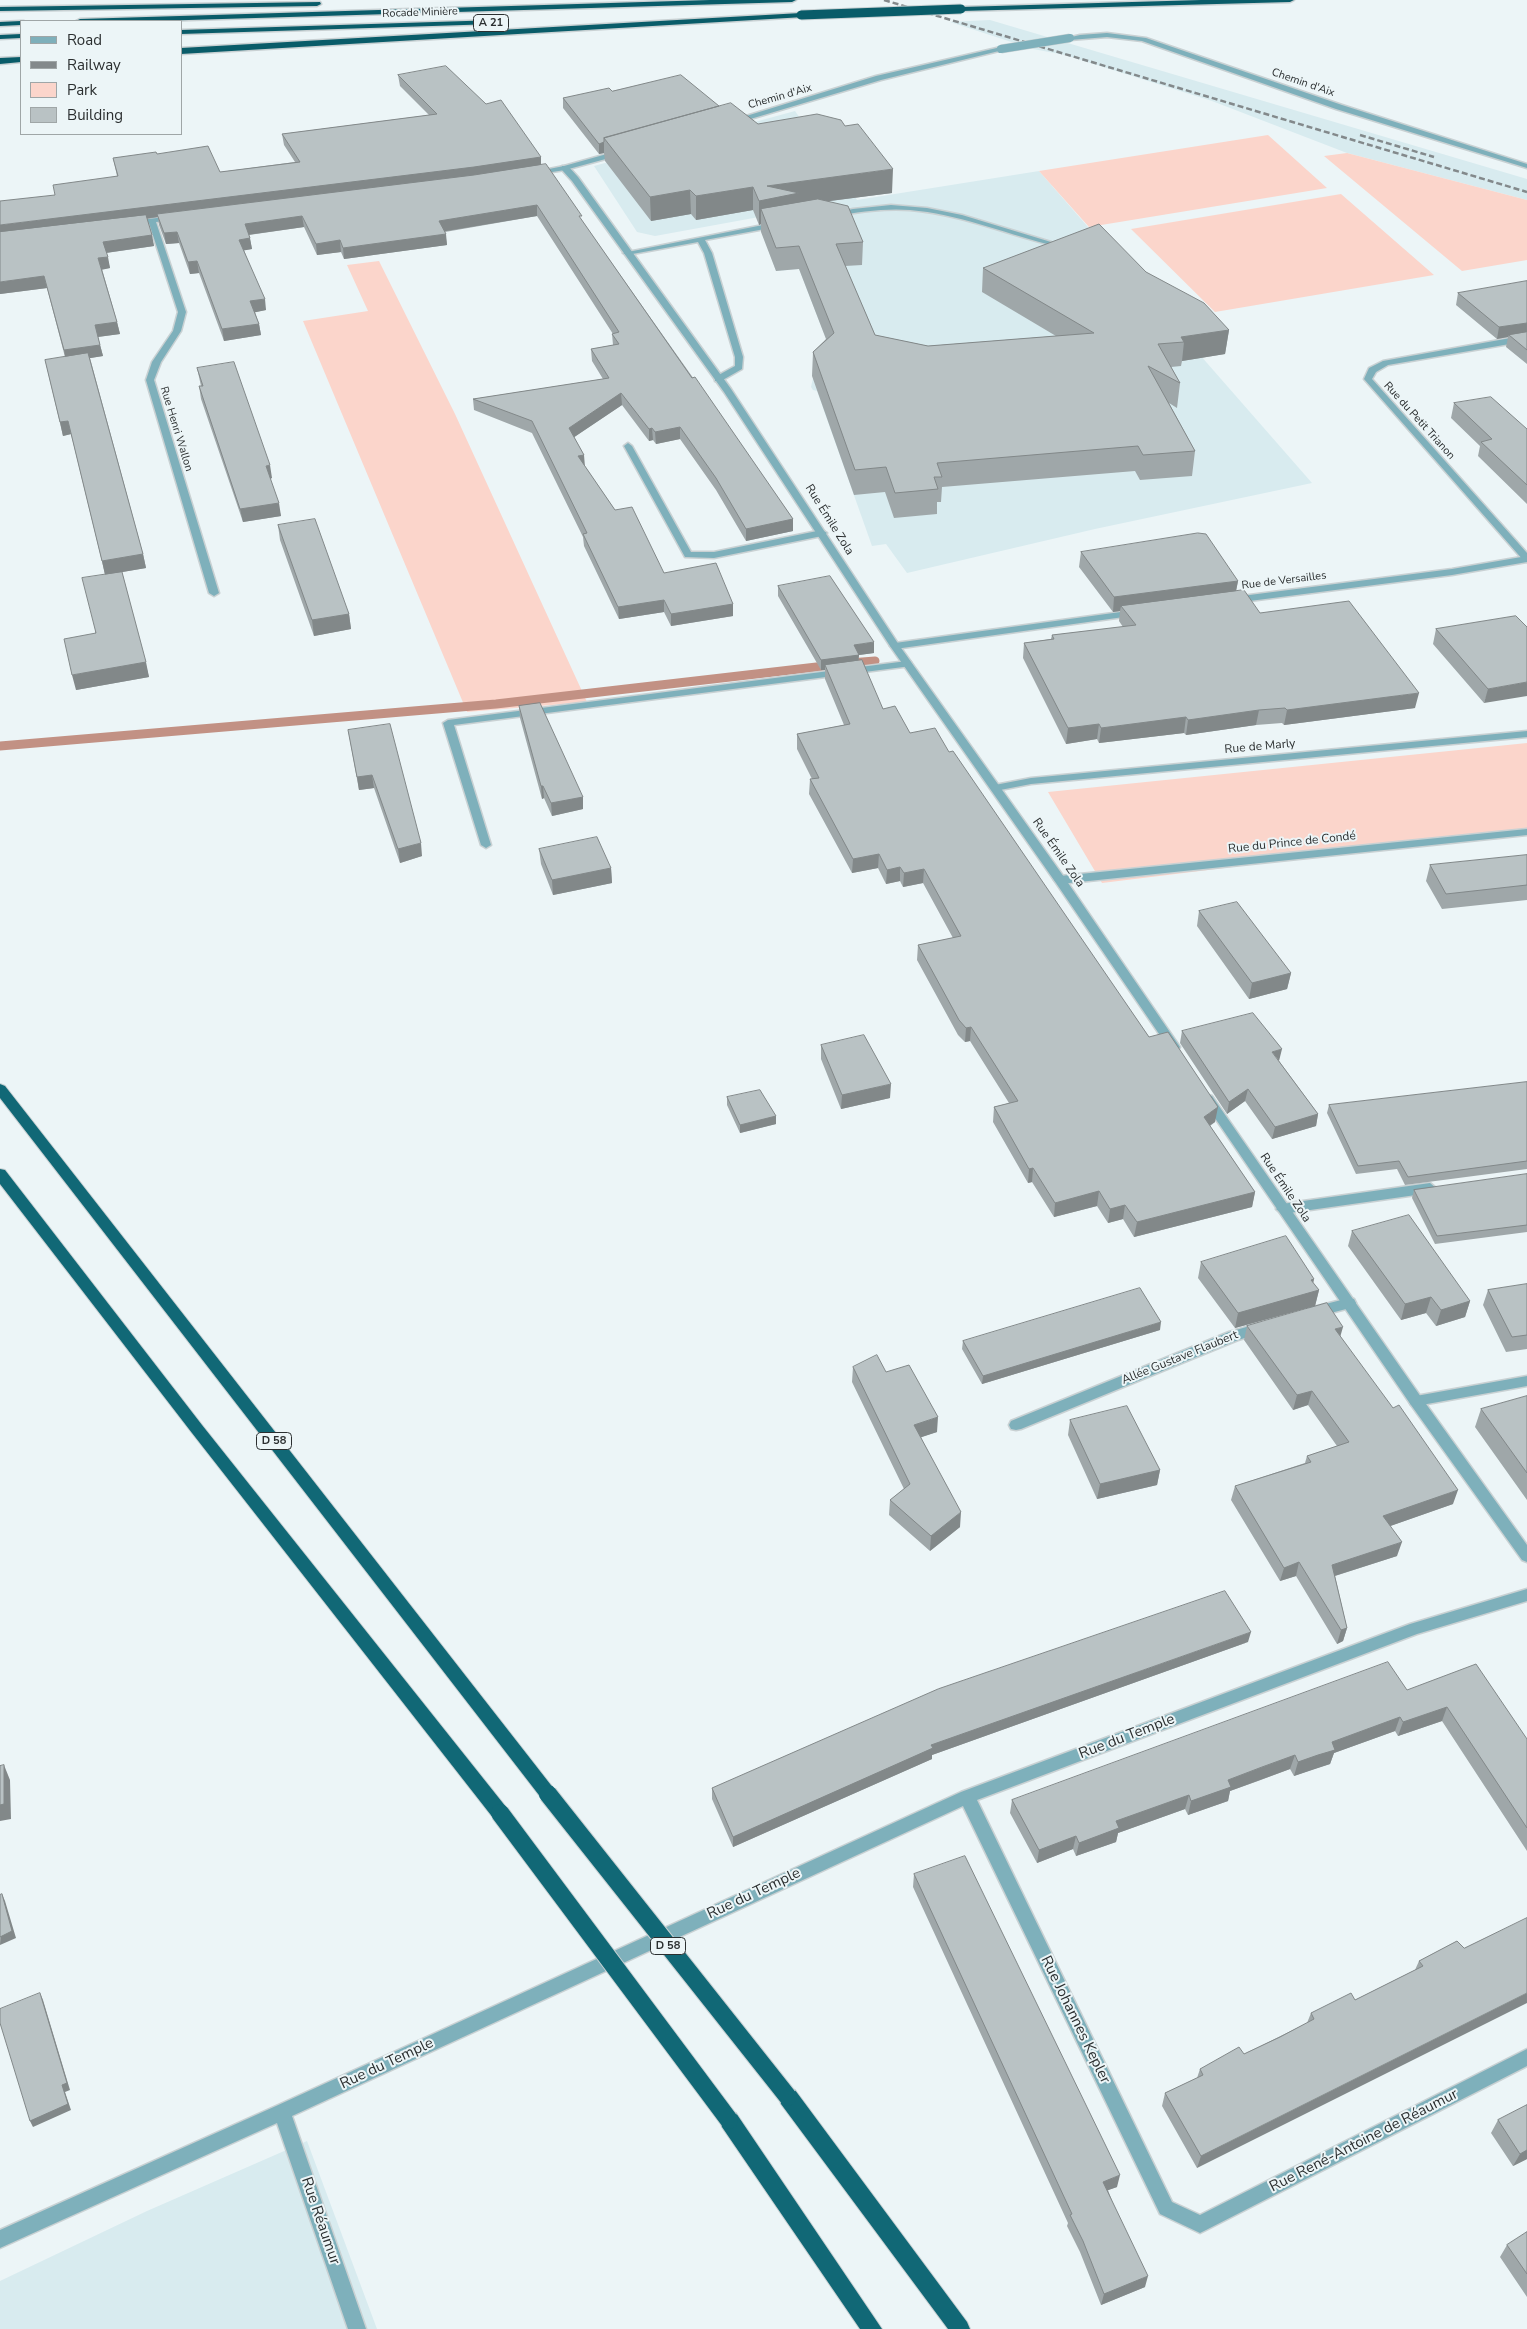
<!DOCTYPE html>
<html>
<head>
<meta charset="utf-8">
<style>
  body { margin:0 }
  #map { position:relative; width:1527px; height:2329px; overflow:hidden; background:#ecf5f7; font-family:"Nunito Sans",sans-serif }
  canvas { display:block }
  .legend { position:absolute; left:20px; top:20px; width:162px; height:115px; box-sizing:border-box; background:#ecf5f7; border:1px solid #9fa6a7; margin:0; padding:6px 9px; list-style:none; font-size:15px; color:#2b2f30 }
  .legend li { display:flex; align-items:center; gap:10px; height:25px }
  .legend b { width:25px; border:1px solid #9fa6a7 }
</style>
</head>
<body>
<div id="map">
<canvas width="1527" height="2329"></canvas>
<ul class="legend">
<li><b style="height:6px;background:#7eb0bb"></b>Road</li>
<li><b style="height:6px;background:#83898b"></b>Railway</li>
<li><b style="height:14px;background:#fbd5cb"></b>Park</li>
<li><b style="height:14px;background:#b9c2c4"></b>Building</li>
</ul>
</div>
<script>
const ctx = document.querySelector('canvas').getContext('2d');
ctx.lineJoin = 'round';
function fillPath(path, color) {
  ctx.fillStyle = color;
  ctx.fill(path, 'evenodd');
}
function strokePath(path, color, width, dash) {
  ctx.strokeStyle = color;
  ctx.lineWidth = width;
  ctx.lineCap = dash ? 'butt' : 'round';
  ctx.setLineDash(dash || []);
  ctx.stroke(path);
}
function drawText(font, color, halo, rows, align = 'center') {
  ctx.font = font + ' "Nunito Sans",sans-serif';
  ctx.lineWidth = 4;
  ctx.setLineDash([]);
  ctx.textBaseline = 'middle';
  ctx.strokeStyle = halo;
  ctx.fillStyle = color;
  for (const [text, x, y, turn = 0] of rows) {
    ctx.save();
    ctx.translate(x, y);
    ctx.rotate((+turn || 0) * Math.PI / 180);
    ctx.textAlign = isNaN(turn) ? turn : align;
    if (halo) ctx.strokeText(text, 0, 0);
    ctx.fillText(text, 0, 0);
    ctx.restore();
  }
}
fillPath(new Path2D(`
  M990,20L1527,179V200L1347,153L1212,101L1065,55L1033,49L950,22Z
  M795,111L857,200L1039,171L1312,483L1095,529L907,573L886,544L872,546L817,391L813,390L811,387L814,374L835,362L799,269L776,271L769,252L781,213L655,236L637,232L594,166Z
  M307,2141L377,2329H0V2281L147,2211Z`), '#d8ebef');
fillPath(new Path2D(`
  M1268,135L1327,188L1089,227L1039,171Z
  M1347,153L1527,200V260L1462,271L1324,156Z
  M1341,194L1434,275L1215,312L1131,229Z
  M379,261L455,414L587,702L467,712L303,321L368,311L347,265Z
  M1527,743V831L1102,883L1048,792Z`), '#fbd5cb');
strokePath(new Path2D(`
  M850,663L875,661
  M0,746L496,704L834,665`), '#c29184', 9);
const service = new Path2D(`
  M891,205L927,208L962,215L1051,242L1047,244C1001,232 957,214 910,210C885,208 859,212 834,216L830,214L853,209Z
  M778,222L782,224L781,226L705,240L712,253L743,357L742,369L721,381H715V377L735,366V357L704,253L698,242L627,255L623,253Z
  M1527,335V341L1388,365L1376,372L1372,379L1527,553V562L1524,561L1364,379L1369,368L1383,361Z
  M628,443L632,446L691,552H714L822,530L827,533L822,536L714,558L685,557L624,446Z
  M1349,1298L1354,1299L1356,1303L1354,1307L1315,1317L1310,1316L1308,1312L1310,1308Z
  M1260,1323L1265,1324L1267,1328L1265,1332L1238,1340L1021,1429L1016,1430L1011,1429L1009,1425L1011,1421L1229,1332Z`);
const minor = new Path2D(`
  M1107,33L1146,38L1342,105L1527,164V168L1336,109L1142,41L1107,37L1070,40L1067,38L1080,35Z
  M1001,47L1003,48V50L881,80L737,123L730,121L876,76Z
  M621,150H624V154L565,170L533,175L529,173L564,166Z
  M174,216L178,218L177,220L156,222L186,312L181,331L161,362L154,380L219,593L214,596L209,593L146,380L152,362L173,331L178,312L149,223L131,225L127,223L131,221Z
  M1527,556V562L1452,575L1234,603L1229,600L1234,597L1452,569Z
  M1135,610L1138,611V615L895,649L890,646L895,643Z
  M907,661L911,662V666L454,725L491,845L486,848L481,845L443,723L448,720Z
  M1527,731V737L1031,784L995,791L990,788L995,785L1031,778Z
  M1527,829V835L1060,884L1054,880L1060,876Z
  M1430,1183L1436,1188L1430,1193L1282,1214L1276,1209L1282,1204Z
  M1527,1376V1386L1416,1406L1411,1405L1409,1401L1411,1397L1416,1396Z
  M1527,1589V1601L1417,1634L977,1800L1172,2202L1200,2215L1527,2049V2066L1206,2230L1200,2233L1160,2214L963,1806L292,2116L366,2329H348L277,2123L0,2248V2230L276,2106L961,1792L1410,1624Z`);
const tertiary = new Path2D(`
  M562,166H568L578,177L731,389L899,645L1064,877L1178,1044L1180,1047L1178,1050H1170L1056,883L890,646L724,392L572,181L562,170Z
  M1208,1095L1212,1096L1421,1397L1527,1545V1562L1522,1560L1411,1405L1204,1102L1202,1099L1204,1096Z`);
const trunk = new Path2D(`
  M0,1084L5,1086L554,1789L557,1794L554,1799L548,1802L542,1799L0,1098Z
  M0,1169L5,1170L202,1425L506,1807L509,1813L506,1819L500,1821L494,1819L192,1433L0,1184Z
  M788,2088L795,2090L967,2322L970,2329H948L781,2104L779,2097L781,2090Z
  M729,2111L736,2113L882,2329H860L722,2127L720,2120L722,2113Z`);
const motorway = new Path2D(`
  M710,0H796L792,2L155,21H76L80,19Z
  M1201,0H1294L1290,2L961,11L957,9L961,7Z
  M320,2L321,4L317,6L0,11V7Z
  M801,13H804V17L181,54V48Z
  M498,20L499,22L495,24L181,34V30Z
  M21,21V25L0,26V22L21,21H24Z
  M21,34V38L0,39V35Z
  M21,57V62L0,64V58Z`);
strokePath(service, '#c9d1d3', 3);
strokePath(minor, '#c9d1d3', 3);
strokePath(tertiary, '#c9d1d3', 3);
strokePath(trunk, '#c9d1d3', 2);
strokePath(motorway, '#c9d1d3', 3);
fillPath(service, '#7eb0bb');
fillPath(minor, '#7eb0bb');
fillPath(tertiary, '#7eb0bb');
fillPath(trunk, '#116876');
fillPath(motorway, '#095c69');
strokePath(new Path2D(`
  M884,0L1527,192
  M1360,135L1434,157`), '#83898b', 2.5, [6, 3]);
const minorBridge = new Path2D(`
  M1001,49L1070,38`);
const trunkBridge = new Path2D(`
  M548,1794L788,2097
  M500,1813L729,2120`);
const motorwayBridge = new Path2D(`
  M801,15L961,9`);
strokePath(minorBridge, '#c9d1d3', 9, []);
strokePath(trunkBridge, '#c9d1d3', 20, []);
strokePath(motorwayBridge, '#c9d1d3', 11, []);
strokePath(minorBridge, '#7eb0bb', 8);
strokePath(trunkBridge, '#116876', 18);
strokePath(motorwayBridge, '#095c69', 9);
fillPath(new Path2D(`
  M398,75L541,157V165L582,221L793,519V531L746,541L716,490L680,439L656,444L653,440L649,441L622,405L574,437L584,455V465L615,510L664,573L733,604V616L671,626L664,612L619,619L584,546L583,537L532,433L474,410L473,399L603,379L592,361L591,349L613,345L612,334H613L537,216L445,232L447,245L344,259L341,252L317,255L304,227L249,235L252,249L244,250L266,310L255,312L259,324L261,335L224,341L199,273L190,274L179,243L166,244L159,225L158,217L147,219L154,246L106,253L110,268L102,269L117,322L120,334L98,337L103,356L90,358L143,554L146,568L122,572L149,677L76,690L95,633L105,574L71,434L63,436L45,360L65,357L47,288L0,294L55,195L117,176L113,158L157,154L220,172L295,162L284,145L282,134L429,115L400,86Z
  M612,91L719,106L758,124L892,193L829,201L863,242L862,265L845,266L875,335L928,346L1056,336L982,292L983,268L1146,272L1229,330L1225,354L1182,361L1181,366L1171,367L1180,383L1177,408L1169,403L1195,451L1192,476L1140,480L1135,471L942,487L941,502H937V514L894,518L885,492L854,495L812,376L813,352L826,339L799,269L776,271L761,232V224L759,225L753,210L696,220L691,214L651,221L605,161L604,153L599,154L563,108V98Z
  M1527,281V364L1506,347L1508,337L1497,339L1456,305L1458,293Z
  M197,368L272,478L270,479L281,516L243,522L201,399L199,386H201Z
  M1454,403L1527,429V504L1478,456L1480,446L1451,418Z
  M278,525L349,614L351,629L314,636L280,540Z
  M1081,552L1238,581L1236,591L1260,613L1415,708L1284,725L1282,723L1256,725L1186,735L1184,733L1099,743L1097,739L1066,744L1023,658L1024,643L1051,639L1052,635L1123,627L1119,621L1120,611L1113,612L1079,567Z
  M778,586L874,653L859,655L858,661L883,709L910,733L949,752L1149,1037L1215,1122L1210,1126L1255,1192L1252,1207L1134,1237L1123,1219L1108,1223L1097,1206L1054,1217L1032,1182L1028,1183L993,1122L994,1107L1009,1103L970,1041L965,1042L958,1035L917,960L918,945L953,938L923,883L903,887L900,881L886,884L878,868L852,873L809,794L810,779H812L797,749V734L844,725L825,679V670H821L778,596Z
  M1516,616L1484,703L1433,644L1436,629Z
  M519,706L583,797V809L552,816L544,798L542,799L520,718Z
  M348,730L422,856L400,863L374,788L359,790Z
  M539,849L611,868L612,883L553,895L541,864Z
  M1527,855V900L1442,909L1426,881L1430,865Z
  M1199,911L1291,973L1287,989L1249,999L1197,926Z
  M1182,1031L1279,1061L1318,1114L1316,1126L1272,1139L1245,1101L1227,1114L1180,1043Z
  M821,1045L890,1098L841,1109L821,1059Z
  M1527,1082V1169L1405,1185L1397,1169L1356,1174L1327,1113L1329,1105Z
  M727,1097L776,1116V1124L740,1133L727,1105Z
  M1527,1174V1232L1435,1244L1412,1198L1414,1190Z
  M1352,1231L1470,1301L1465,1317L1436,1326L1426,1313L1401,1320L1348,1246Z
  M1201,1262L1314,1279L1313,1283L1319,1290L1315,1306L1235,1328L1198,1278Z
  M1527,1284V1349L1506,1352L1483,1305L1488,1290Z
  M1247,1326L1340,1336L1453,1504L1390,1526L1397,1556L1335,1576L1347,1628L1343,1641L1337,1644L1296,1576L1280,1581L1231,1500L1235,1486L1305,1463L1307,1456L1337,1446L1308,1405L1293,1410L1244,1340Z
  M1160,1330L982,1384L962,1349L963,1341Z
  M853,1367L886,1372L937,1432L921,1437L960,1527L930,1551L889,1515L890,1500L904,1489L852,1382Z
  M1527,1396V1500L1475,1427L1481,1409Z
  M1070,1420L1160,1470L1157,1485L1097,1499L1068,1435Z
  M1248,1642L932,1755V1759L733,1847L712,1799V1788Z
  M1407,1690L1527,1739V1851L1442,1721L1398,1736L1395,1731L1334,1753L1330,1764L1314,1769L1294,1776L1290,1769L1258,1781L1230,1791L1228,1801L1188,1815L1185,1809L1118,1833L1116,1842L1076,1856L1073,1849L1037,1863L1010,1813L1012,1800Z
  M914,1874L1117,2187L1108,2190L1145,2287L1101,2305L1080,2252L1067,2226L1068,2223L913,1887Z
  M1457,1941L1197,2168L1162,2106L1165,2093L1197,2078L1200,2069L1244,2054L1307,2023L1311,2013L1355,2000L1415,1970L1419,1961Z
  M1527,2105V2159L1513,2166L1491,2133L1498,2120Z
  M1527,2232V2297L1500,2257L1507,2245Z`), '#9fa7a9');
fillPath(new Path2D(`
  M604,142V153L599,154V144Z
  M541,157V168L157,214L158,217L0,237V225Z
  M893,169L892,193L799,205L761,209V224L759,225V201L767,186Z
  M753,187V210L696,220V196Z
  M690,190L691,214L651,221L650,197Z
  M537,205V216L440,232L439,221Z
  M302,216L304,227L247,235L245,224Z
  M177,232L179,243L166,244L164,233Z
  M446,234L447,245L344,259L343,248Z
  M152,235L154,246L105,253L103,242Z
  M250,238L252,249L241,251L239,240Z
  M340,240L341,252L317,255L316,244Z
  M108,257L110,268L101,270L98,258Z
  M197,261L199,273L190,274L188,262Z
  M44,276L47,288L0,294V282Z
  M265,299L266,310L252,313L250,301Z
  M117,322L120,334L97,337L95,325Z
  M1527,323V334L1509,335L1508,337L1497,339L1499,327Z
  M259,324L261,335L224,341L222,329Z
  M1229,330L1225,354L1182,361L1184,342L1181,337Z
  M100,345L103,356L66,362L64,350Z
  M621,393L622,405L570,440L569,428Z
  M68,421L71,434L63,436L60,422Z
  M680,427V439L656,444L655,432Z
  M652,428L653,440L649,441V429Z
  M584,455L585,467L578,456Z
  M270,465L272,478L268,479L266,466Z
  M279,503L281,516L243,522L240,509Z
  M793,519V531L746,541V529Z
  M143,554L146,568L105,575L102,561Z
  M1238,581L1235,596L1121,606L1120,611L1113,612L1114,597Z
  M664,600V612L619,619L618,607Z
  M733,604V616L671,626V614Z
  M349,614L351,629L314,636L312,620Z
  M874,642V653L859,655L858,665H825V670H821V660L854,645Z
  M146,662L149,677L76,690L72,675Z
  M1527,682V696L1484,703L1488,689Z
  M1419,693L1415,708L1284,725L1287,710Z
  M1259,710L1256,725L1186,735L1188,720Z
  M1186,717L1184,733L1099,743L1101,728Z
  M1099,724L1097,739L1066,744L1068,728Z
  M372,775L374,788L359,790L357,777Z
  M541,786H543L544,798L542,799Z
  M583,797V809L552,816L551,803Z
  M421,843L422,856L400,863L398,849Z
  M879,854L878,868L852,873L853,859Z
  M900,867V881L886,884L887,870Z
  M611,868L612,883L553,895L552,880Z
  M924,869L923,883L903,887L904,873Z
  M1291,973L1287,989L1249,999L1252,983Z
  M971,1027L970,1041L965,1042L966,1028Z
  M1282,1049L1279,1061L1272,1052Z
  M891,1084L890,1098L841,1109L842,1095Z
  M1248,1089L1245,1101L1227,1114L1229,1102Z
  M1218,1107L1215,1122L1201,1131L1204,1117Z
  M1318,1114L1316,1126L1272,1139L1275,1127Z
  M776,1116V1124L740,1133V1125Z
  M1033,1168L1032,1182L1028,1183L1029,1169Z
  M1099,1191L1097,1206L1054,1217L1055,1203Z
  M1255,1192L1252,1207L1134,1237L1137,1222Z
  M1125,1205L1123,1219L1108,1223L1110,1209Z
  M1314,1279L1311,1292L1319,1290L1315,1306L1235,1328L1238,1313Z
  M1431,1297L1426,1313L1401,1320L1405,1304Z
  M1470,1301L1465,1317L1436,1326L1441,1310Z
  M1161,1322L1160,1330L982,1384L983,1376Z
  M1343,1327L1339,1341L1335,1329Z
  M1312,1391L1308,1405L1293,1410L1297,1395Z
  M938,1417L937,1432L913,1440L914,1425Z
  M1160,1470L1157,1485L1097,1499L1100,1484Z
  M1458,1490L1453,1504L1379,1530L1383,1516Z
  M961,1512L960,1527L930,1551L931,1536Z
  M1402,1542L1397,1556L1328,1578L1332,1565Z
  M1299,1562L1296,1576L1280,1581L1284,1568Z
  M1347,1628L1343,1641L1337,1644L1341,1630Z
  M1251,1632L1248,1642L932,1755V1759L733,1847V1837L931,1745Z
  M1447,1707L1442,1721L1398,1736L1403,1722Z
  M1400,1717L1395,1731L1334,1753L1330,1764L1294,1776L1298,1762L1332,1742Z
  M1295,1755L1290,1769L1230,1791L1228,1801L1188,1815L1191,1801L1228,1780Z
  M4,1765L10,1780L11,1819L0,1821V1805Z
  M1189,1795L1185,1809L1118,1833L1116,1842L1076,1856L1079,1843L1116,1821Z
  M1076,1836L1073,1849L1037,1863L1039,1850Z
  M2,1894L5,1901L16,1938L0,1945Z
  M40,1993L43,2000L70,2090L65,2092L71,2110L33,2127L30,2121L62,2085Z
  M1527,1993V2003L1197,2168L1201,2156Z
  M1527,2150V2159L1513,2166L1520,2154Z
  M1120,2175L1117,2187L1100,2193L1103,2182Z
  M1148,2276L1145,2287L1101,2305L1104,2294Z`), '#828889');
const building = new Path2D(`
  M446,66L486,104L501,100L541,157L474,167L0,225V201L55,195L53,185L118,176L113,158L156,152L157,154L208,146L220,172L300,162L282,134L437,114L398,75Z
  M681,75L719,106L604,138V142L599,144L563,98L609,88L612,91Z
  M731,103L758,124L817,114L841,120L845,126L858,124L893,169L767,186L799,193L759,201L753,187L696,196L690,190L650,197L604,138Z
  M546,164L582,216H579L692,378L695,377L793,519L746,529L716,478L680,427L655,432L652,428L649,429L621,393L569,428L584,455L578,456L615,510L632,507L664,573L716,563L733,604L671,614L664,600L618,607L583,534L587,533L532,421L473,399L609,378L591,349L619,344L612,334L619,332L537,205L439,221L446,234L343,248L340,240L316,244L302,216L245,224L250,238L239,240L265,299L250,301L259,324L222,329L197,261L188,262L177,232L164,233L157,214L474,175Z
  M818,199L848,206L863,242L836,244L875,335L928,346L1094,333L983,268L1099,224L1146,272L1204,303L1229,330L1181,337L1184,342L1158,344L1180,383L1148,366L1195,451L1143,455L1138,446L937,463L942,477H934L938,489L895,493L886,467L855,470L813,352L834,333L799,246L776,248L761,209Z
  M146,215L152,235L103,242L108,257L98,258L117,322L95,325L100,345L64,350L44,276L0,282V232Z
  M1527,281V323L1499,327L1458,293Z
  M1527,332V350L1509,335Z
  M88,353L143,554L102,561L68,421L60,422L45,360Z
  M234,362L270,465L266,466L279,503L240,509L199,386H203L197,368Z
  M1491,397L1527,429V485L1481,442L1492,439L1454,403Z
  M315,519L349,614L312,620L278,525Z
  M1198,533L1206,534L1238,581L1114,597L1081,552Z
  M122,572L146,662L72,675L64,639L96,633L82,578Z
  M830,576L874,642L854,645L859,655L821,660L778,586Z
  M1244,590L1260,613L1349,601L1419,693L1287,710L1285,708L1259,710L1188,720L1186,717L1101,728L1099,724L1068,728L1024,643L1054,639L1052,635L1136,625L1121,606Z
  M1516,616L1527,627V682L1488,689L1436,629Z
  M862,660L883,709L895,706L910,733L935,728L949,752L953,751L1149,1037L1168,1032L1218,1107L1204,1117L1255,1192L1137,1222L1125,1205L1110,1209L1099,1191L1055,1203L1033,1168L1029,1169L994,1107L1018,1101L971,1027L966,1028L959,1020L918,945L961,936L924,869L904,873L900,867L887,870L879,854L853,859L810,779L819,778L797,734L850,724L825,665Z
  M540,703L583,797L551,803L543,786H541L519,706Z
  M390,724L421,843L398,849L372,775L357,777L348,730Z
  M597,837L611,868L552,880L539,849Z
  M1527,855V885L1446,894L1430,865Z
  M1237,902L1291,973L1252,983L1199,911Z
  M1253,1013L1282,1049L1272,1052L1318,1114L1275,1127L1248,1089L1229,1102L1182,1031Z
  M864,1035L891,1084L842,1095L821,1045Z
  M1527,1082V1161L1408,1177L1399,1161L1358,1166L1329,1105Z
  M760,1090L776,1116L740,1125L727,1097Z
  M1527,1174V1225L1437,1236L1414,1190Z
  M1409,1215L1470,1301L1441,1310L1431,1297L1405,1304L1352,1231Z
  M1286,1236L1314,1279L1311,1280L1319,1290L1238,1313L1201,1262Z
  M1527,1284V1335L1512,1337L1488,1290Z
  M1140,1288L1161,1322L983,1376L963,1341Z
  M1327,1303L1343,1327L1335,1329L1393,1408L1399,1405L1458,1490L1383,1516L1402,1542L1332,1565L1347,1628L1341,1630L1299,1562L1284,1568L1235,1486L1311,1462L1307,1456L1349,1442L1312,1391L1297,1395L1247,1326Z
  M877,1355L886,1372L909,1365L938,1417L914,1425L961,1512L931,1536L890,1500L910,1484L853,1367Z
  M1527,1396V1473L1481,1409Z
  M1127,1406L1160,1470L1100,1484L1070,1420Z
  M1225,1591L1251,1632L931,1745L933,1748L733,1837L712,1788L938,1689Z
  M1388,1662L1407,1690L1476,1664L1527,1739V1828L1447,1707L1403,1722L1400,1717L1332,1742L1335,1750L1318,1755L1298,1762L1295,1755L1262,1767L1228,1780L1231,1787L1191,1801L1189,1795L1116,1821L1119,1828L1079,1843L1076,1836L1039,1850L1012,1800Z
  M4,1765V1804L0,1805V1766Z
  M965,1856L1120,2175L1103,2182L1148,2276L1104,2294L1083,2241L1070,2215L1072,2214L914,1874Z
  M2,1894L12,1931L0,1937V1895Z
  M1527,1918V1993L1201,2156L1165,2093L1203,2075L1200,2069L1239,2047L1244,2054L1280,2037L1314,2019L1311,2013L1351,1993L1355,2000L1423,1966L1419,1961L1457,1941L1464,1948Z
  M40,1993L67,2083L62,2085L68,2104L30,2121L0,2023V2009Z
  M1527,2105V2150L1520,2154L1498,2120Z
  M1527,2232V2274L1507,2245Z`);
fillPath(building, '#b9c2c4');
strokePath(building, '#828889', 1);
drawText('11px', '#2b2f30', '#ecf5f7', [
  ["Rocade Minière",420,13,-2],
  ["Chemin d'Aix",1303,83,19],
  ["Chemin d'Aix",780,97,-16],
  ["Rue du Petit Trianon",1419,421,48],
  ["Rue Henri Wallon",176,429,73],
  ["Rue de Versailles",1284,581,-7]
]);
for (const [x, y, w] of [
  [491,23,35],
  [274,1441,35],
  [668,1946,35]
]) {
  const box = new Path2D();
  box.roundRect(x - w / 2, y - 8.5, w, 17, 4);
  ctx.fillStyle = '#ecf5f7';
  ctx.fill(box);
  strokePath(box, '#2b2f30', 1);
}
drawText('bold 11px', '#2b2f30', null, [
  ["A 21",491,23],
  ["D 58",274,1441],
  ["D 58",668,1946]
]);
drawText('12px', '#2b2f30', '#ecf5f7', [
  ["Rue Émile Zola",829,520,58],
  ["Rue de Marly",1260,747,-5],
  ["Rue du Prince de Condé",1292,843,-6],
  ["Rue Émile Zola",1058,853,55],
  ["Rue Émile Zola",1285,1188,56],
  ["Allée Gustave Flaubert",1180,1358,-22]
]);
drawText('15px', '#2b2f30', '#ecf5f7', [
  ["Rue du Temple",1127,1737,-21],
  ["Rue du Temple",754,1894,-25],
  ["Rue Johannes Kepler",1075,2020,64],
  ["Rue du Temple",387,2064,-25],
  ["Rue René-Antoine de Réaumur",1364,2141,-27],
  ["Rue Réaumur",320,2221,71]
]);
</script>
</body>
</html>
